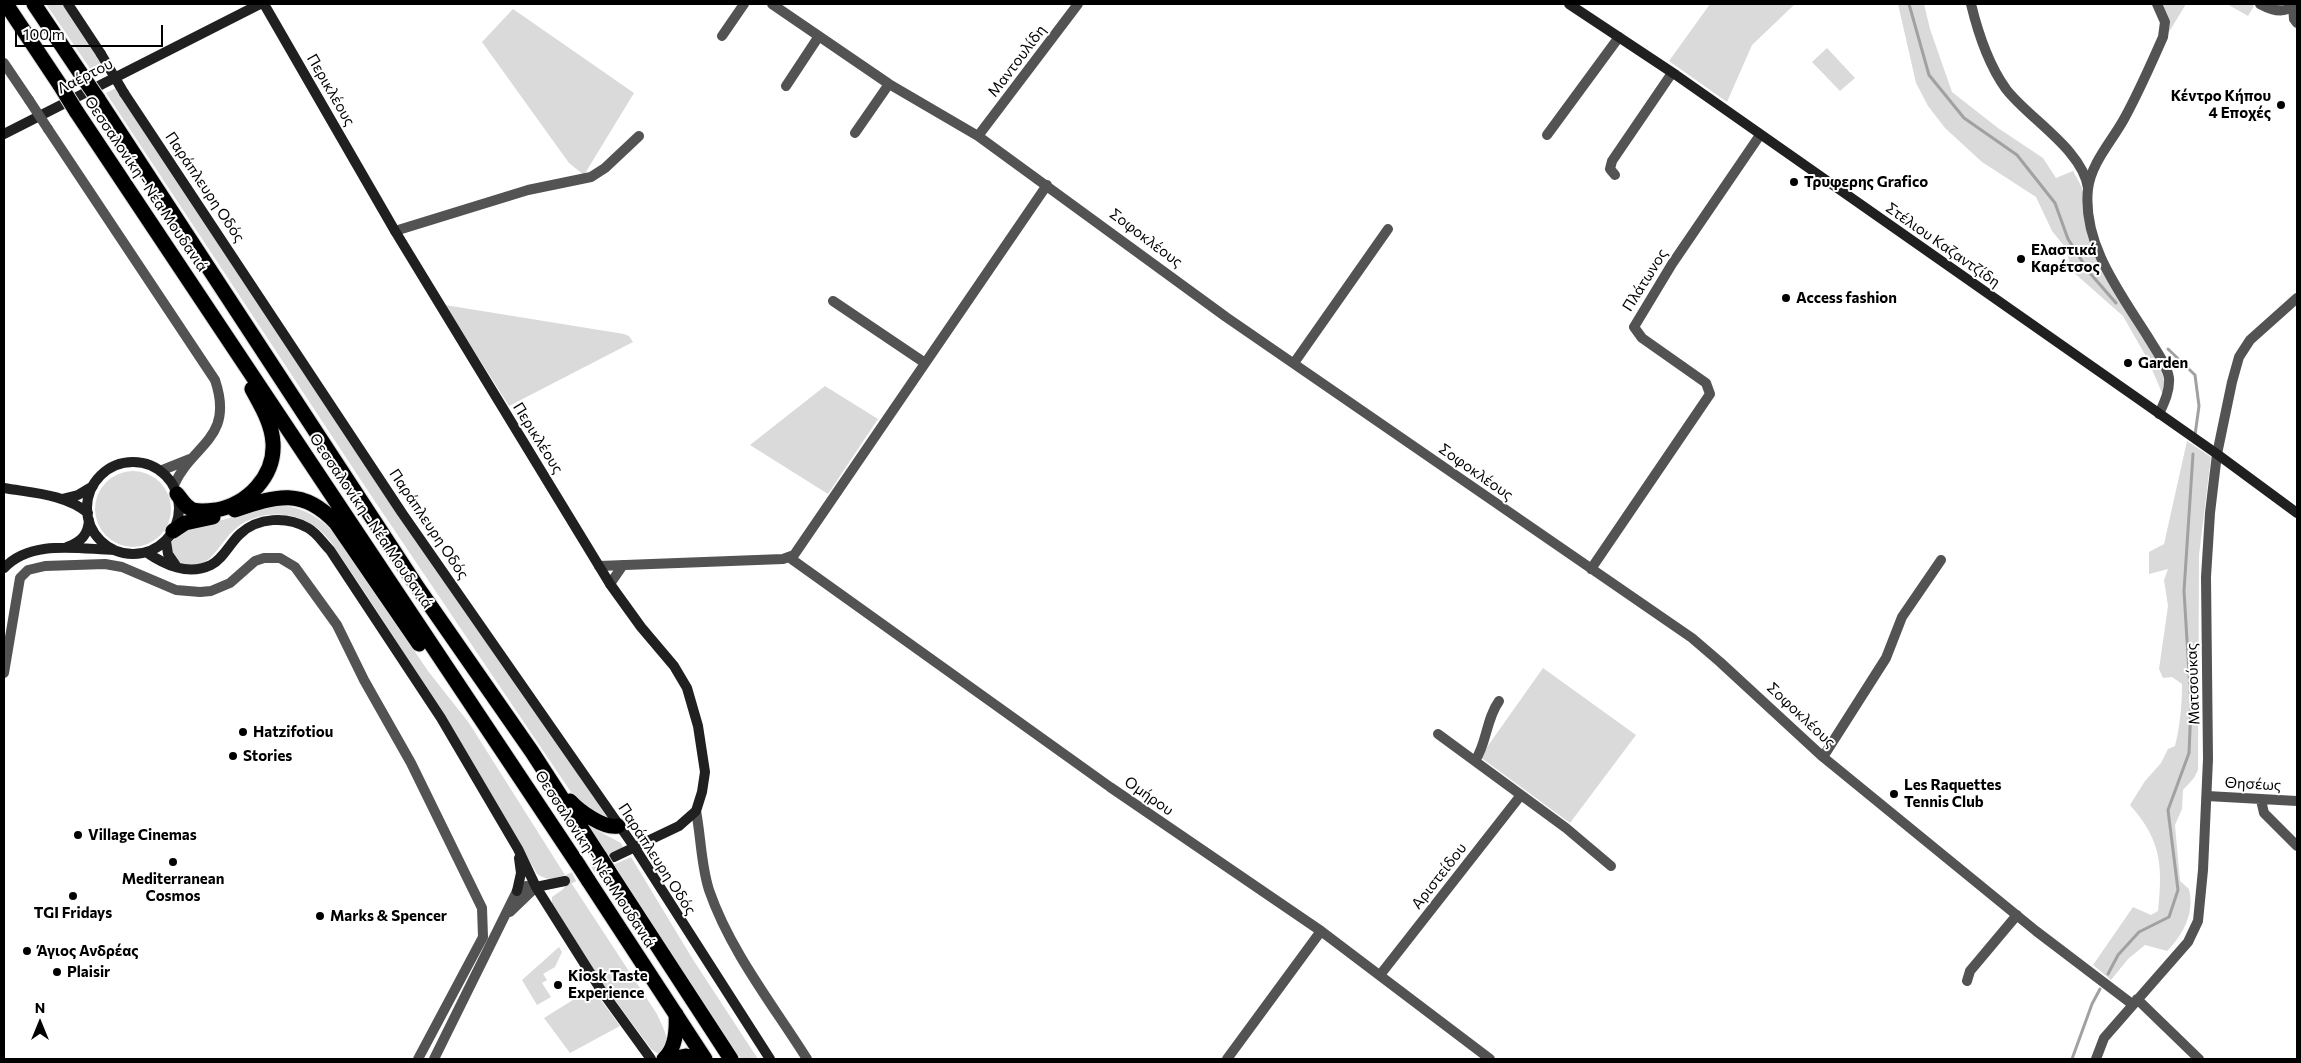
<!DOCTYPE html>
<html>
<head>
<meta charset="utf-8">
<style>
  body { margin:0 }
  #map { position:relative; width:2301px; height:1063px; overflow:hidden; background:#fff; font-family:Commissioner,sans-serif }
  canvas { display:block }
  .frame { position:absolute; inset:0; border:5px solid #000; pointer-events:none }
  .north { position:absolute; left:15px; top:998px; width:50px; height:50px; -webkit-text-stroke:4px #fff; paint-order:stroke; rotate:0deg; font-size:14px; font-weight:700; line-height:20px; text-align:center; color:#000 }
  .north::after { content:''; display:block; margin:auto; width:18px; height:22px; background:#000; clip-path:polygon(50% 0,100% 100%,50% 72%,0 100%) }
  .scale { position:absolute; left:15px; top:25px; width:148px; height:22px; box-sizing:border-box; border:2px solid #000; border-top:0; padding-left:6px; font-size:15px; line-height:18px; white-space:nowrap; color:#000; -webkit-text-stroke:4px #fff; paint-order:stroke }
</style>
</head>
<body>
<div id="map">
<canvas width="2301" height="1063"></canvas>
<div class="frame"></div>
<div class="north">N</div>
<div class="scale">100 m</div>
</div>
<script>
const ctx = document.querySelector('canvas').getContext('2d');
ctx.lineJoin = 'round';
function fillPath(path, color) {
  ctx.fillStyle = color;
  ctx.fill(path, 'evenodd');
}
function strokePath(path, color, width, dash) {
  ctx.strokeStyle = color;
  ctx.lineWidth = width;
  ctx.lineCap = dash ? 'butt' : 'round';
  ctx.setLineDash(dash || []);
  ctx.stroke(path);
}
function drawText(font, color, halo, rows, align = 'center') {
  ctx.font = font + ' Commissioner,sans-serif';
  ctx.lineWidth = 4;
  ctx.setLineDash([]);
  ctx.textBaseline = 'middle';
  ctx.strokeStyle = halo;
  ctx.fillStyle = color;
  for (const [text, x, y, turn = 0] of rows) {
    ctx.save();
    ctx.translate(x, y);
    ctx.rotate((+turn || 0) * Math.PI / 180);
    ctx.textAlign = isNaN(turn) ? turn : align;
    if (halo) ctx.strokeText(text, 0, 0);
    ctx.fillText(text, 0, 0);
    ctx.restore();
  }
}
fillPath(new Path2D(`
  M46,4H62L102,64L91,70Z
  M1710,4H1795L1752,45L1727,102L1669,61Z
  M1898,4H1924L1930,29L1952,92L1998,128L2043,158L2056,178L2073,171C2076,177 2081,184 2083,191C2088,208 2084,227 2090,244C2105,284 2165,352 2165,388L2162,393L2148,360L2123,316L2072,271L2065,247L2052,231L2036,197L1982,162L1945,128L1928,106L1916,83Z
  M2162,4H2186L2169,32L2170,23Z
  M2227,4H2251L2254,6L2248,16Z
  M513,9L634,93L584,175L569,163L482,42Z
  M1827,48L1855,78L1840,91L1812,62Z
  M118,87L609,820L579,804L370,494L106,93Z
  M445,305L624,334L629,336L633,342L509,406Z
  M825,386L878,419L828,494L750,445Z
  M2187,441L2211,457L2199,555L2198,770L2194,778L2183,790L2182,809L2175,825L2180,881L2189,889C2195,913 2183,935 2167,951L2145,945L2128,959L2111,980L2093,965L2133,907L2151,915L2158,911C2163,865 2161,840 2130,805L2145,781L2161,763L2168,749L2175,746C2180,726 2182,705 2182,684L2172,677L2163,678L2159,669L2168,606L2164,580L2168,569L2149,574V552L2164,544Z
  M95 509a38 38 0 1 1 76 0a38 38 0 1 1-76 0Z
  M279,505C303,507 320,517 336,535L428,671L469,723L565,875C553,879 548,881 537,874C473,760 404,650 331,542C325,535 319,528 311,524C287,509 251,512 232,532C216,548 203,582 174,558L171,543L180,531Z
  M1543,668L1636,735L1570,823L1480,757Z
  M587,825L621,843L623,847L606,858Z
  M631,857L692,958L758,1059H741L613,865Z
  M570,881L657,1014C662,1026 671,1039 665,1052L657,1053L651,1049L606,988L552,904V897L562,890Z
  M559,947L562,952L555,967L543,974L547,980L542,983L551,997L537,1005L522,980Z
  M592,988L620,1026L570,1053L544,1018Z`), '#dadada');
strokePath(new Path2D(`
  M1909,4L1929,75L1964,118L2017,155L2055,203L2068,239L2089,272L2116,303
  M2168,349L2195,375L2199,406L2195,435
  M2108,974L2118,955L2139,932L2169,917L2178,890L2168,810L2189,753L2191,706L2184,591L2193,454
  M2072,1059L2092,1004L2100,989`), '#a1a1a1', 3);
strokePath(new Path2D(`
  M565,881L609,860`), '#d9d9d9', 10, [10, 5]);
const highway = new Path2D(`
  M6,4L60,85
  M34,4L81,74
  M98,99L418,588L532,752L600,857
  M76,111L579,866
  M177,494C182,500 185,507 193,510C200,512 208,511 216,510C248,504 275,476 273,443C272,423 261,406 252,389
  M235,510C276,496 303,487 336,523L419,644
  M173,531L185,523L213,517
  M570,801C579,811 604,829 618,826
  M608,870L731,1059
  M588,880L705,1059
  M664,1059C676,1048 677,1030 676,1014
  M671,1059L686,1056L694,1059`);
strokePath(highway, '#dbdbdb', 17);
strokePath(new Path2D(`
  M772,4L889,84L978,136L1226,317L1692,638L1720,662L1823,757L2036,931L2132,1004
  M1971,4C1978,33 1988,64 2006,89C2028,118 2083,150 2088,188
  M2157,4L2165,22L2163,37C2151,64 2139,92 2124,119C2112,141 2091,163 2088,189C2082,244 2121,294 2148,337C2155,349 2167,365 2169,378C2170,391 2164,403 2159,414
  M2260,4C2271,10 2285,15 2295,4
  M2293,6L2294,19L2297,23
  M722,36L744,4
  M4,63L29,100
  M786,86L819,36
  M48,129L215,380C235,439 192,444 174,485
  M855,133L889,84
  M1547,135L1619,37
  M978,136L1078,4
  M1615,175L1610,169L1612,161L1672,73
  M395,231L528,190L591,177L605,168L639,136
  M833,301L925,363
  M1294,363L1388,229
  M160,471L190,459
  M790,558L1110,787L1321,931L1490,1059
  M599,566L783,559L794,555L1047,185
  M1591,569L1710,394L1706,383L1642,338L1634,327L1672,264L1760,135
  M610,584L623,565
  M4,673L20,578L28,570L45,566L105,564L122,567L176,590L200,592L211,591L230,583L255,561L264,558H280L295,567L337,625L364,680L411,763L482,908L483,937L418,1059
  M1438,734L1566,828L1611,866
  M1823,757L1886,658L1902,617L1941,560
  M1475,761C1487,743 1486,719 1499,701
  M2207,796L2297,801
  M2261,800L2264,813L2297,846
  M696,811C701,837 701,865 709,890C730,951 773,1005 807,1059
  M510,912L536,887
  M1380,975L1521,795
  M1967,981L1970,971L2017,915
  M2137,999L2199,1059
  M434,1059L517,891L526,886L536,887
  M1227,1059L1321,931
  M2096,1059L2104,1038L2188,942L2198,921L2203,870L2208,759L2206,577L2210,513L2217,454L2232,382L2239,357L2250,340L2297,298`), '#535353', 10);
strokePath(new Path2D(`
  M68,4L101,54
  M264,4L395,231L610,584L641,627L674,666L687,688L698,726L705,772L702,792L696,811L679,826L614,857
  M1569,4L1676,75L2217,454L2297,513
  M124,93L402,513L635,848L770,1059
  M4,134L260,4
  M87 508a46 46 0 1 1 92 0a46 46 0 1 1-92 0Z
  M4,488C32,493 65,494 88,513
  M62,499L78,495L93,486
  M166,541L168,554L177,567
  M67,547C81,542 88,535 89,520
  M146,552C165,565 188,576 211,565C223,559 230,543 240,534C258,517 287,516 308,528C317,533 323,543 330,550L441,718L518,849L536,887L601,990L651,1059
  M4,568C31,539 79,549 114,550
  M536,887L565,881
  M517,891L521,873L519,858`), '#202020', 10);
strokePath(highway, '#000', 15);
const highwayBridge = new Path2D(`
  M81,74L98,99
  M60,85L76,111
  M600,857L608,870
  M579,866L588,880`);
strokePath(highwayBridge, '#dbdbdb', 17, []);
strokePath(new Path2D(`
  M29,100L48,129`), '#535353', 10);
strokePath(new Path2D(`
  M101,54L124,93`), '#202020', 10);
strokePath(highwayBridge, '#000', 15);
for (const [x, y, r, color] of [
  [2281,105,5,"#000"],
  [1794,182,5,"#000"],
  [2021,259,5,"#000"],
  [1786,298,5,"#000"],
  [2128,363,5,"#000"],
  [243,732,5,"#000"],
  [233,756,5,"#000"],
  [1894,794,5,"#000"],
  [78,835,5,"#000"],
  [173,862,5,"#000"],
  [73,896,5,"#000"],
  [320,916,5,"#000"],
  [27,951,5,"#000"],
  [57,972,5,"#000"],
  [558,985,5,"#000"]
]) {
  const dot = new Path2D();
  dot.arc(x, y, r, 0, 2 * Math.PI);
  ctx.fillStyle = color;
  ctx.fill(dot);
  strokePath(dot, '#fff', 2);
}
drawText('15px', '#000', '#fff', [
  ["Μαντουλίδη",1017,61,-53],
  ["Λαέρτου",85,76,-27],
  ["Περικλέους",331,90,60],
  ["Θεσσαλονίκη - Νέα Μουδανιά",146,184,56],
  ["Παράπλευρη Οδός",205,187,56],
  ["Σοφοκλέους",1146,238,37],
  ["Στέλιου Καζαντζίδη",1943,245,35],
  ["Πλάτωνος",1645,280,-58],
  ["Περικλέους",538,438,58],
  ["Σοφοκλέους",1476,472,35],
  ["Θεσσαλονίκη - Νέα Μουδανιά",371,521,56],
  ["Παράπλευρη Οδός",429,524,56],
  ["Ματσούκας",2193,684,-92],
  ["Σοφοκλέους",1801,715,43],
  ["Θησέως",2253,784,3],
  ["Ομήρου",1149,796,35],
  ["Θεσσαλονίκη - Νέα Μουδανιά",595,859,57],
  ["Παράπλευρη Οδός",657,859,57],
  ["Αριστείδου",1439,876,-52]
]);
drawText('bold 15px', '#000', '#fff', [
  ["Κέντρο Κήπου",2271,96,"right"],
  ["4 Εποχές",2271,113,"right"],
  ["Τρυφερης Grafico",1804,182],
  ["Ελαστικά",2031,250],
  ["Καρέτσος",2031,267],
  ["Access fashion",1796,298],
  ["Garden",2138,363],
  ["Hatzifotiou",253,732],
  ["Stories",243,756],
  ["Les Raquettes",1904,785],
  ["Tennis Club",1904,802],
  ["Village Cinemas",88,835],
  ["Mediterranean",173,879,"center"],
  ["Cosmos",173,896,"center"],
  ["TGI Fridays",73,913,"center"],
  ["Marks & Spencer",330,916],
  ["Άγιος Ανδρέας",37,951],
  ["Plaisir",67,972],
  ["Kiosk Taste",568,976],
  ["Experience",568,993]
], 'left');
</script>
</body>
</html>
